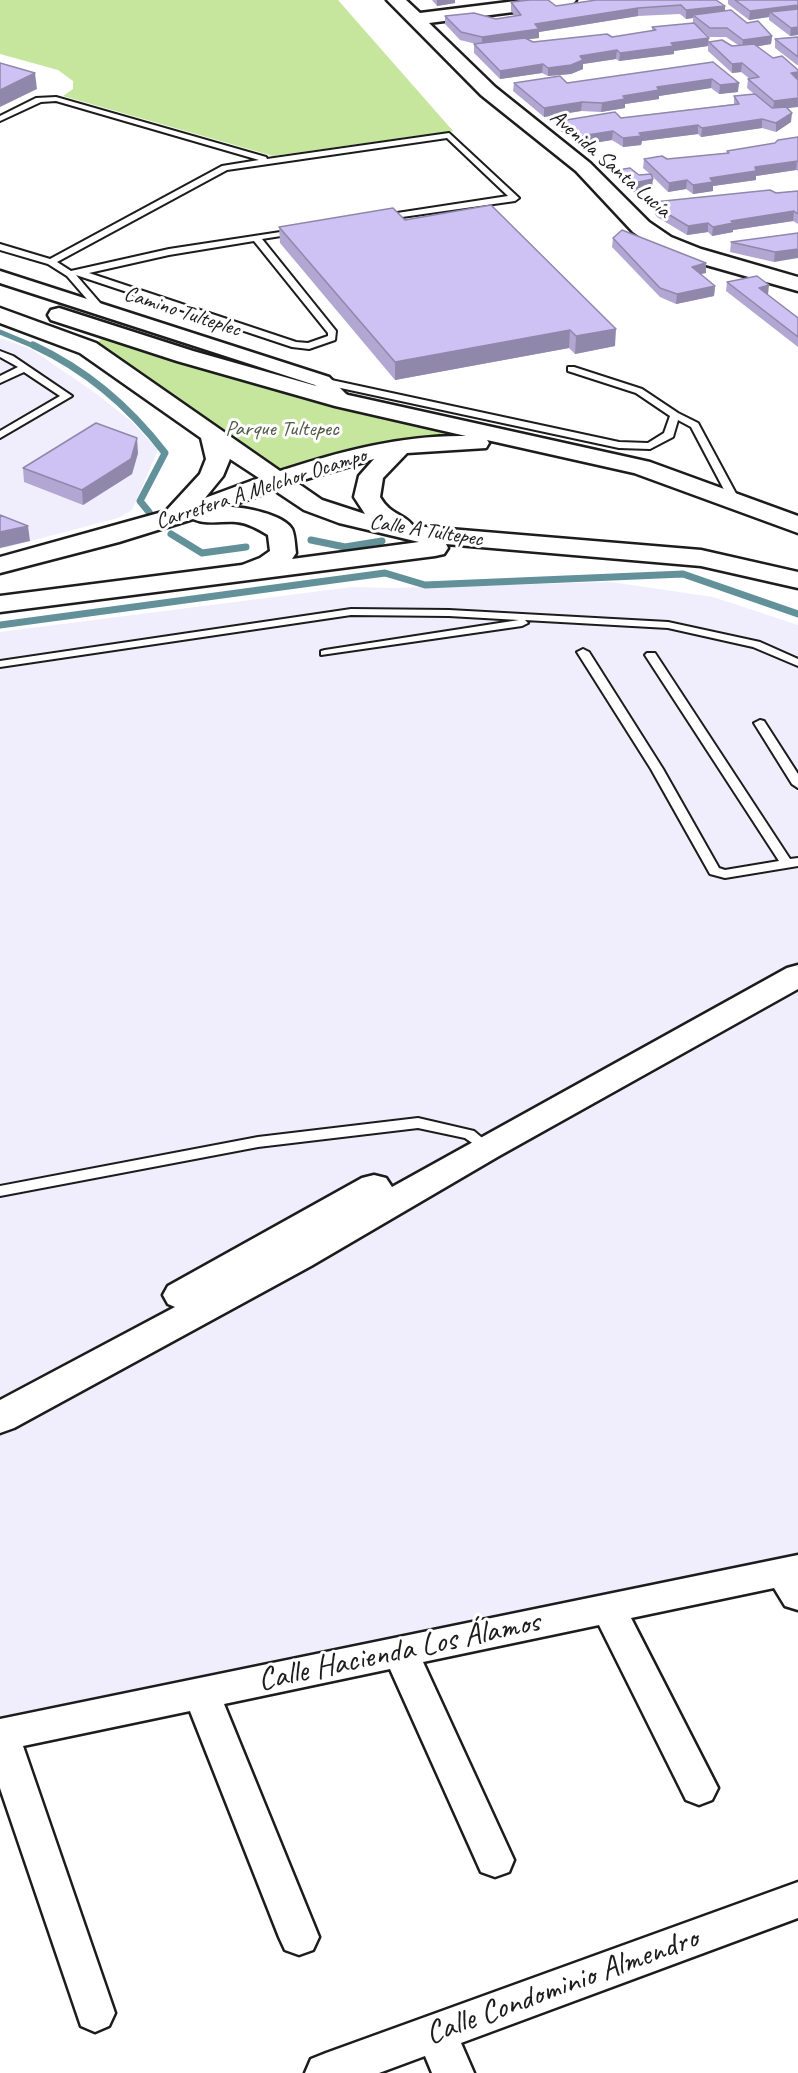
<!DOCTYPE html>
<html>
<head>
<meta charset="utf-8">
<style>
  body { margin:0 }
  canvas { display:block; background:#fff }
</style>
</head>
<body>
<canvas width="798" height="2073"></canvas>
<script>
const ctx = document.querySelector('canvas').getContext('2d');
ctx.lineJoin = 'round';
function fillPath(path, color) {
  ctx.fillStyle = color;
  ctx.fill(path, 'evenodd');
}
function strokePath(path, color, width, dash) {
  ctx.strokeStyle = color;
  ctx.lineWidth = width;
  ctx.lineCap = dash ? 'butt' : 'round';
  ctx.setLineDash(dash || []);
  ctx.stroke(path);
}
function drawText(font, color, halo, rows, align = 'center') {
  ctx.font = font + ' Caveat,sans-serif';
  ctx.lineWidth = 6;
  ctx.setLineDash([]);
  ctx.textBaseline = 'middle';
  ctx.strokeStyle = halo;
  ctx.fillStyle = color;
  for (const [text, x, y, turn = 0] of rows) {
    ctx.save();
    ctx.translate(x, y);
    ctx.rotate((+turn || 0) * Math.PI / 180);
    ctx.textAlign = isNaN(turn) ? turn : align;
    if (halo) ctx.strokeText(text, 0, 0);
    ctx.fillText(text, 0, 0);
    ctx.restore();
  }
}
fillPath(new Path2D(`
  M0,338L31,349L97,394L132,422L158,450L132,510L118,518L0,549Z
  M611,582L713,597L798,625V1562L0,1729V632L352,587L394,588Z`), '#f0edfc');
fillPath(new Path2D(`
  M0,0H338L453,131L273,156L63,96L73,89V81L58,70L0,54Z
  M112,332L383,413L560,449L466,442L407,445L277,480L88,348Z`), '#c6e69e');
strokePath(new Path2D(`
  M0,332L36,347`), '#62919a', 5);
strokePath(new Path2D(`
  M33,345C87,370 129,406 165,453L140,501L149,512
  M171,534L202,553L246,547
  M311,540L345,547L382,541
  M0,625L385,573L425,585L683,574L798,614`), '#62919a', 7);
const lane = new Path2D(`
  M56,97L266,157L267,159L449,133L519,198L515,201L381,220L380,218L384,215L508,196L447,138L227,170L57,262L71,271L169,249L300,229V233L262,239L336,331L335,340L309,349L292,347L76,275L107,311L102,314L99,313L67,276L48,264L0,250V244L50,259L222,166L259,160L56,101L41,102L0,121V116L36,98ZM254,241L328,333V336L308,343L296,342L89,273L169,255Z
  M0,351L13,356L72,396L0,438V431L60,396L24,372L0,383V376L18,367L0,357Z
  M568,367H574L642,389L678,413L698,423L740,501L739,503H731L730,501L691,427L678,420L673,437L650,449L619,448L322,384L317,381L322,378L619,442L648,443L664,433L670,416L636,393L568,371Z
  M351,609L449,610L668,622L760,642L798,659V666L753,647L668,628L525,620L528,623L522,626L321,655V651L325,650L519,620L449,616L351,615L0,667V661Z
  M583,649L589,652L663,769L719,868L725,870L779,861L645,655L647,653H655L790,859L798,858V866L725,878L710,874L651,769L577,652Z
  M760,720L764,721L798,774V788L792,784L754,723Z
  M418,1118L474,1131L494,1148L487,1153L465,1138L418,1128L258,1147L0,1196V1186L258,1137Z`);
const street = new Path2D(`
  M0,271L329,377L353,401L350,405C334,409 326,396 315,385L0,283Z
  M798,1555V1610L785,1606L774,1588L631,1618L718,1788L712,1800L699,1805L686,1800L599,1625L423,1662L514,1860L509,1872L495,1877L481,1872L390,1669L224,1704L319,1937L313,1950L299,1955L285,1950L279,1937L190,1711L23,1746L115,2013L109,2026L95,2032L81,2026L0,1788V1719Z
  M798,1882V1918L461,2043L474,2073H432L425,2056L379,2073H305L311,2059L326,2053Z`);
const secondary = new Path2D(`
  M387,0H406L420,13L524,0H576L573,4L567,5L429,23L495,87L590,163L649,222L671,237L701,249L798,277V291L685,259L655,247L633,232L576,171L481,95Z
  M0,308L96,343L280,471C341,451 402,435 466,436L335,406L177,361L51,320L48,315L51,310L59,308L193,351L348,395L650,462L798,516V533L634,473L487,440L489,443L486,448L407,453L383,478L380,497C391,516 404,513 413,526L701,550L798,572V588L701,566L446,544L448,548L444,554L435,556L0,612V596L242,565L260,558L270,551L268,535C258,529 248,523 236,522C222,521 206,525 193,519L119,542L0,573V557L166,511L200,474L206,459L201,438L80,353L0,323ZM230,459L259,478L205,498L223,476ZM374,459L359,476L354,497L365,514L322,500L296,482ZM274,490L304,510L339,523L419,542L292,559L296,553C295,546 295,536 292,529C283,514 244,507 228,507Z
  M798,965V989L499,1156L311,1266L14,1428L0,1433V1400L175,1307L168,1304L163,1295L168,1286L362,1178L374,1175L386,1178L392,1187L787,968Z`);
strokePath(lane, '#1c1c1c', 4);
strokePath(street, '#1c1c1c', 5);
strokePath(secondary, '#1c1c1c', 5);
fillPath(lane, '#fff');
fillPath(street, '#fff');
fillPath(secondary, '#fff');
fillPath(new Path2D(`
  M432,0H455V3L437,6Z
  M596,0L725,6V10L772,36L771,44L758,46L787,108L791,122L776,132L762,128L701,137L698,134L642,141L641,145L623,147L612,140L581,145L559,130L560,121L621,118L734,104V96L754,94L747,88L748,79H750L741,72L732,73L708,51V46L674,51V54L619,61L616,59L583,64V69L571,74L548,76L542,73L500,79L474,53V44H476L460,40L445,24V16L496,19L515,16L511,11V2L556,6ZM680,14L686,19L693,18V23L652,27V31L612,37L533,42L527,39L539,38V32L638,16ZM702,30L709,37H726L738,45L732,46L709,42Z
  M728,0H798V35L790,36L769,20V17L749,20L728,4Z
  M798,37V65H797L775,48V39Z
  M713,62L738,92L719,94L711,88L659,96V99L625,104V108L601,112L581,111L544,117L513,91L514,83H567Z
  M798,137V171L796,170L756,176V180L713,186V191L693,194L686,189L668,192L652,176V188L633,192L618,179V170L639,175L650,174L643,168L644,159H667L727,153V151L775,143Z
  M798,191V224L793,221L733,230V232L712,236L708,232L687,235L657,217L653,211L654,202Z
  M405,220L615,346L575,354L569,348L395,380L280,243L279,227Z
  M798,233L774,262L730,252L731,242Z
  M613,238L706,273L700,274L715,286L714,296L676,304L660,297L612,247Z
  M727,282L768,295L798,318V347L726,291Z
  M138,453L132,474L83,505L24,482L23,468Z`), '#b1a7d2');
fillPath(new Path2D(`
  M437,0H455V3L437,6Z
  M798,5V13L770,12L769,17L749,20L750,11Z
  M725,6V15H693V18L686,19V10Z
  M638,8V16L539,32V38L482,45V37L535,24Z
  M798,27V35L790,36L791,28Z
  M772,36L771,44L742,49L743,40Z
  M709,38L708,46L674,51V54L619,61L620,53L671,43Z
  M617,50L616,59L583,64V69L571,74L548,76V68L580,56Z
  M742,63L741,72L732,73V64Z
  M543,64L542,73L500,79V71Z
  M798,72V81L791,73Z
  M35,73L37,89L0,107V90Z
  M712,79L711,88L659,96V99L625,104V108L601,112L602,103L623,96L657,87Z
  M739,83L738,92L719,94L720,85Z
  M798,98V107L773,110L774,101Z
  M582,102L581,111L544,117V108Z
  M792,113L791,122L776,132V123Z
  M762,119V128L701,137L702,128Z
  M698,125V134L642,141L641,145L623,147V138L639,133Z
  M613,131L612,140L581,145V136Z
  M797,161L796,170L756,176V180L713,186V191L693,194V185L710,178L755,167Z
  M653,179L652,188L633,192L634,183Z
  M687,180L686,189L668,192L669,183Z
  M794,211L793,221L733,230V232L712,236L713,227L731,221Z
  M708,223V232L687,235L688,226Z
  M798,249V258L774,262L775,252Z
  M706,263V273L691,276L692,267Z
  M769,285L768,295L758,298L759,288Z
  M715,286L714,296L676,304L677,294Z
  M616,329L615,346L575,354L576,336Z
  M570,330L569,348L395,380V362Z
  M137,438L138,453L132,474L83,505L82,490Z
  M28,526L30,541L0,548V532Z`), '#9088ab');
const building = new Path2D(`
  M530,0H548L556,6L596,0H716L725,6L686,10L681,5L638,8L535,24L539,29L482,37L461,32L445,16L474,13L496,19L521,15L511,2Z
  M735,0H798V5L750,11Z
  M798,9V27L791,28L770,12Z
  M731,10L747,23L758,21L772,36L743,40L727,28H710L693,15Z
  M694,23L709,38L671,43L674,46L620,53L617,50L580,56L583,60L571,65L548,68L543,64L500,71L474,44L525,38L533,42L607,34L612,37L656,30L652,27Z
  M798,37V57L775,39Z
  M722,40L732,46L754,44L773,58L782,56L798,70V72L791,73L798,80V98L774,101L748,79L759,77L742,63L732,64L709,42Z
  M713,62L739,83L720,85L712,79L657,87L659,90L623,96L625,99L602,103L582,102L544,108L514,83L560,76L567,83Z
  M0,63L35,73L0,90Z
  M755,94L772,108L786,107L792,113L776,123L762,119L702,128L698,125L639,133L642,136L623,138L613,131L581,136L560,121L615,112L621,118L739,104L734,96Z
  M798,137V161L755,167L756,171L710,178L713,182L693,185L687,180L669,183L644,159L662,156L667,159L729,153L727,151L775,143L778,140Z
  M630,168L639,175L651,174L653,179L634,183L618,170Z
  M770,190L776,193L798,191V214L794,211L731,221L733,223L713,227L708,223L688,226L658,208L654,202Z
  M491,205L616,329L576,336L570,330L395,362L279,227L393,208L405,220Z
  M622,230L706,263L692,267L715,286L677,294L660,288L613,238Z
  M798,233V249L775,252L731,242Z
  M757,276L769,285L759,288L798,318V337L727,282Z
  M96,423L137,438L131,459L82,490L23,468Z
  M0,515L28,526L0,532Z`);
fillPath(building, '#cec2f4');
strokePath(building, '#9088ab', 1.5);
drawText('22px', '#1c1c1c', '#fff', [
  ["Avenida Santa Lucía",610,164,41],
  ["Camino Tulteplec",182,312,18],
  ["Carretera A Melchor Ocampo",261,489,-18],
  ["Calle A Tultepec",426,531,9]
]);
drawText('22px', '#4f5943', '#fff', [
  ["Parque Tultepec",282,429]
]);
drawText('32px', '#1c1c1c', '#fff', [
  ["Calle Hacienda Los Álamos",399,1652,-12],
  ["Calle Condominio Almendro",562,1987,-20]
]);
</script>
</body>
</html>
